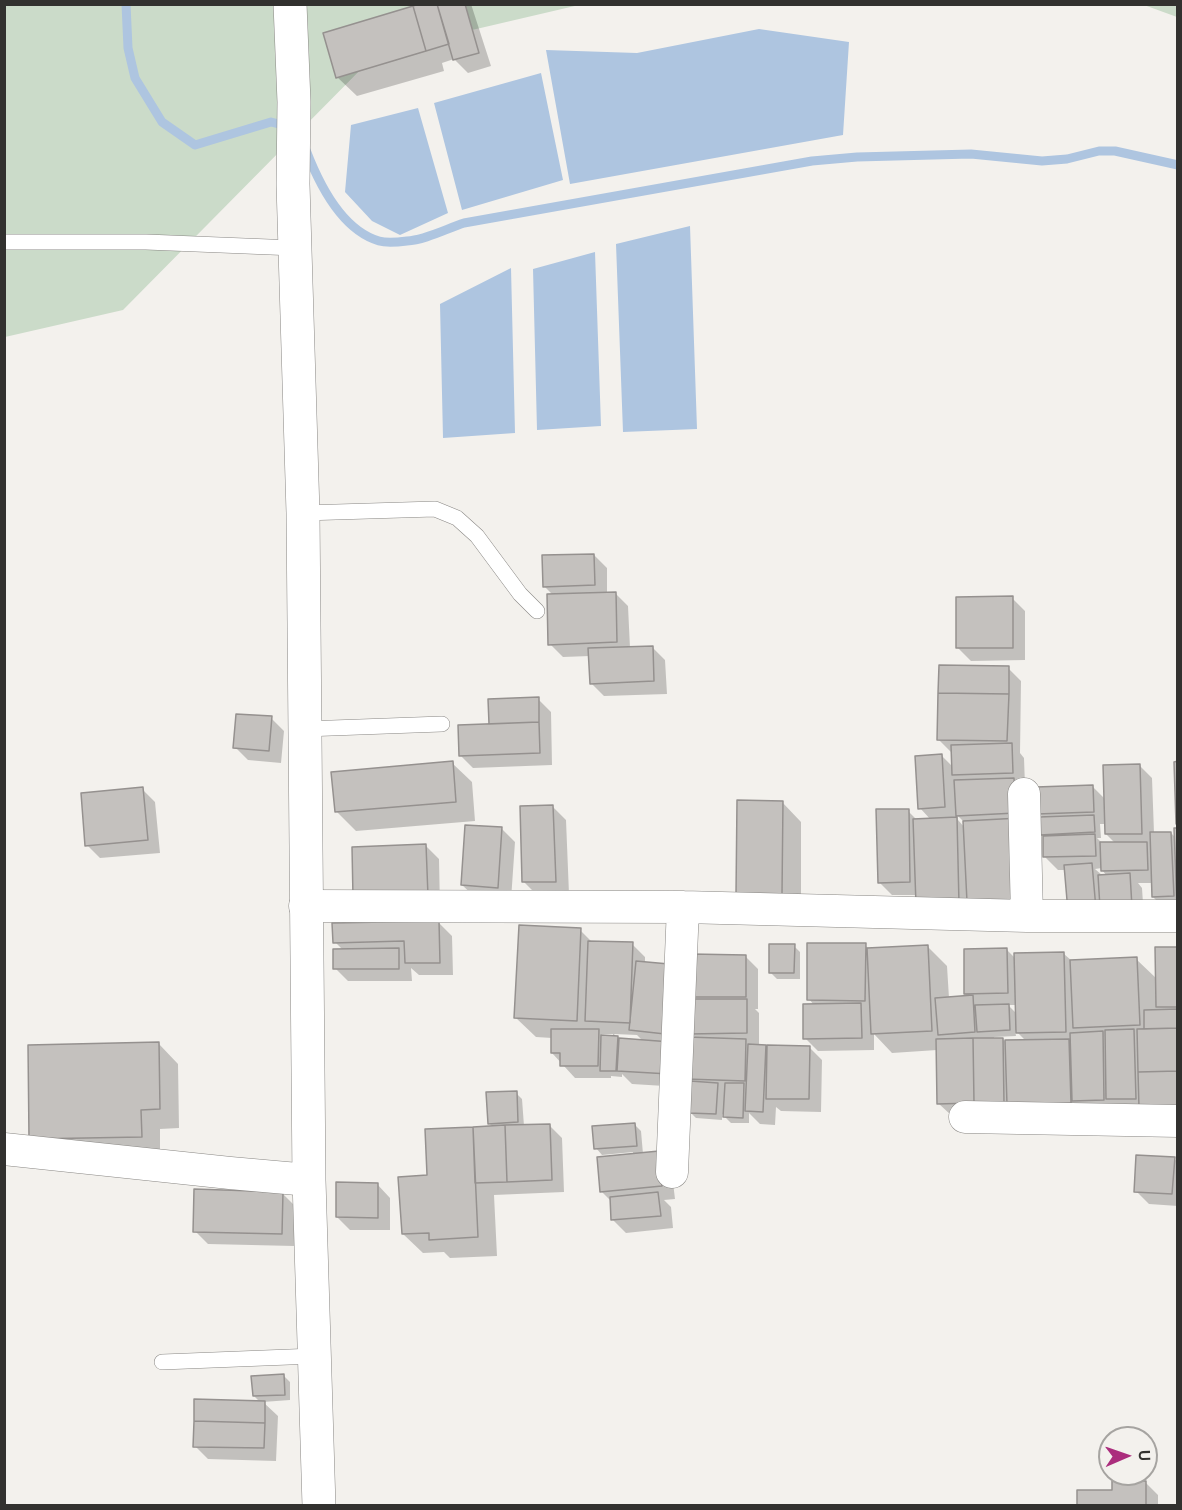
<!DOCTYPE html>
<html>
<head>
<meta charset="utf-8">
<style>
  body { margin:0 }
  #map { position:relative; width:1182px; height:1510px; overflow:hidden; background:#f3f1ed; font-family:"DM Sans",sans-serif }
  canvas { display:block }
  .frame { position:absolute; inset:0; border:6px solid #32312f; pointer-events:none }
  .north { position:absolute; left:1098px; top:1426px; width:60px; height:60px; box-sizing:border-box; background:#f3f1ed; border:2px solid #a6a4a1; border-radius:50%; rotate:88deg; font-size:16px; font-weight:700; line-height:24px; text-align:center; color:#32312f }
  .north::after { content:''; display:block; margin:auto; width:21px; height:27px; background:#ab2d7d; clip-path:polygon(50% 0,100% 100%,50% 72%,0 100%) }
</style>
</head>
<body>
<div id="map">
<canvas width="1182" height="1510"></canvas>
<div class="frame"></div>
<div class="north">U</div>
</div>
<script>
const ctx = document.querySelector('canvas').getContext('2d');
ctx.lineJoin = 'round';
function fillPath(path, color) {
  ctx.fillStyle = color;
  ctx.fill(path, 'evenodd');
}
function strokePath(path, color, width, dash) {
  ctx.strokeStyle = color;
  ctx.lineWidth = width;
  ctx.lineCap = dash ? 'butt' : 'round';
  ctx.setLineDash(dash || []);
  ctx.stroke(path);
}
fillPath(new Path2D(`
  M4,5H579L378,52L123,310L5,337Z
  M1144,5H1177V18V17Z`), '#cbdbc9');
fillPath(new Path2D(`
  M759,29L849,42L843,135L570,184L546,50L637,53Z
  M541,73L563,180L462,210L434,103Z
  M418,108L448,213L400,235L372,221L345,192L351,125Z
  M690,226L697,429L623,432L616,244Z
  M595,252L601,426L537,430L533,269Z
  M511,268L515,433L443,438L440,304Z`), '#aec5e0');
fillPath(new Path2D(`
  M425,4H471L491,66L468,73L454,59L442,63L444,71L357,96L337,77Z
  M594,555L607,568V594L615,593L628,606L630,648L652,647L665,660L667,694L604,696L591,683L590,656L563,657L550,644L554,596L544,586Z
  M1012,598L1025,611V660L971,661L958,648Z
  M1008,668L1021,681L1020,753L1024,758L1025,786L1039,839L1044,918L917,895H892L879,882L908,811L917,820H931L920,808L942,756L953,767L951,752L938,739ZM957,815L965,823V828L958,820Z
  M538,699L551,712L552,765L473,768L460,755L491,725Z
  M271,718L284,731L281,763L248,760L235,747Z
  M452,763L472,782L475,821L356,831L336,811Z
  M1139,765L1152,778L1154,833H1171L1176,838L1178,909L1166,910L1153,897V883H1138L1142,888L1144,919L1114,921L1066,870H1058L1045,857L1044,837L1042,835L1044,819L1039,813L1092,786L1105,799ZM1100,824H1106V834L1116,844H1103L1097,838H1101ZM1102,868V870L1107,876H1103L1095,869Z
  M142,789L155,802L160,853L100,858L87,845Z
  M782,802L801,822V913H757Z
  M553,807L566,820L569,894L537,895L524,882Z
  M502,829L515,842L511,900L476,898L462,885Z
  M426,846L439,859L440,908L368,910Z
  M439,923L452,936L453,975H419L411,968L412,981H348L335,968L343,950L335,942Z
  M580,930L592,942L632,944L645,957V963L680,966L745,956L758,969V1009H755L759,1013V1046H765L768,1049L809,1047L822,1060L821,1112L781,1111L776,1107L775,1125L760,1124L749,1113V1123H731L722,1114V1120L696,1118L690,1112L681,1087L632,1084L622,1074V1077L611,1076V1078H575L552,1053V1038L536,1037L516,1018ZM688,1030L697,1039H687ZM601,1034H613V1037H604ZM614,1034L637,1035L643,1041L619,1040Z
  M865,945L870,950L928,947L947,966L949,998L970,997L966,993L1007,950L1016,959L1064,954L1072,961L1136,959L1157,979L1178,948V1120L952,1116L938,1103L937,1050L892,1053L874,1034V1050L818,1051L805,1038L814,1005L809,999ZM1008,1005H1017V1014ZM1015,1030L1026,1041L1007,1044L1003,1039L994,1040V1037L1016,1036Z
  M794,946L800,952V979H777L770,972Z
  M159,1044L178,1064L179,1128L160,1129V1156L50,1158L29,1047Z
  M516,1093L522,1099L524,1126L549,1125L562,1138L564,1192L494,1195L497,1256L450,1258L444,1252L423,1253L403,1234L429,1177L494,1128L489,1123Z
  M635,1125L641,1131L643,1154L671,1166L675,1199L664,1200L671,1207L673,1228L626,1233L613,1220L611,1201L601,1191L633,1155V1152L602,1155L596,1148Z
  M1174,1159L1178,1162V1206L1149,1204L1136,1191Z
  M377,1184L390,1198V1230H350L337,1217Z
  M282,1193L295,1206L294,1246L208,1244L195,1231Z
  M283,1375L290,1382V1400L263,1402L278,1416L276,1461L208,1459L195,1446L261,1403L254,1396Z
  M1145,1482L1158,1495V1506H1078L1113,1491Z`), '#0003');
strokePath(new Path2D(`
  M126,4L128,48L135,78L162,122L195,145L271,122L287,126
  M306,150C319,184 342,230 379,241C386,243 399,242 407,241C425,240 446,229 464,223L812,161L857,157L971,154L1042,161L1067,159L1099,151H1115L1178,165`), '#aec5e0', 9);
const building = new Path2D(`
  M419,4H437L449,44L426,51L413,6Z
  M437,4H465L479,53L453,60Z
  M413,6L426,51L336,78L323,33Z
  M594,554L595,585L543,587L542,555Z
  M616,592L617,642L548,645L547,594Z
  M1013,596V648H956V597Z
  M653,646L654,681L590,684L588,648Z
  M939,665L1009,666V694L938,693Z
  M938,693L1009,694L1007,741L937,740Z
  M539,697V722L489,724L488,699Z
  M236,714L272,716L269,751L233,748Z
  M539,722L540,753L459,756L458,725Z
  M1012,743L1013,773L952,775L951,745Z
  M942,754L945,807L918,809L915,756Z
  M453,761L456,802L335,812L331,772Z
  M1178,761V824H1176L1174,762Z
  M1140,764L1142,834H1105L1103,765Z
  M1014,778L1016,813L956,816L954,780Z
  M1093,785L1094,812L1037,814L1036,787Z
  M143,787L148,840L85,846L81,793Z
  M737,800L783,801L782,894H736Z
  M553,805L556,882H522L520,806Z
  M876,809H909L910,882L878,883Z
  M1094,815L1095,832L1040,835L1039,817Z
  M957,817L959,904L916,905L913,819Z
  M1020,818L1025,899L967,902L963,821Z
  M465,825L502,827L498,888L461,885Z
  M1174,828H1178V908H1177Z
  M1150,832H1171L1174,896L1152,897Z
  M1095,834L1096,856L1043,857V836Z
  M1100,842H1147L1148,870L1101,871Z
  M426,844L428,896L353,898L352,847Z
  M1092,863L1096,909L1068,912L1064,865Z
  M1130,873L1132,907L1100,908L1098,875Z
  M439,921L440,963H405L404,941L333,943L332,923Z
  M519,925L581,928L577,1021L514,1018Z
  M588,941L633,942L630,1023L585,1021Z
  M807,943H866L865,1001L807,1000Z
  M769,944H795L794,973H769Z
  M928,945L932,1031L871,1034L867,948Z
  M1155,947H1178V1007H1156Z
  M399,948V969H333V949Z
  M1007,948L1008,993L964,994V949Z
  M1064,952L1066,1032L1016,1033L1014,953Z
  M691,954L746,955V997H691Z
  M1137,957L1140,1025L1073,1028L1070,960Z
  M636,961L680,965L674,1035L629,1030Z
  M973,995L975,1032L938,1035L935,998Z
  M689,999H747V1033L689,1034Z
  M861,1003L862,1038L803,1039V1004Z
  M1009,1004L1010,1030L977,1032L975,1005Z
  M1178,1009V1028L1144,1029V1010Z
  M1178,1028V1071L1138,1072L1137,1029Z
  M551,1029H599L598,1066H560V1053H551Z
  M1134,1029L1136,1099H1106L1105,1030Z
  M1103,1031L1104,1100L1072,1101L1070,1033Z
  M601,1035L618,1036L616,1071H600Z
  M688,1037L746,1039L745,1081L686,1079Z
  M619,1038L671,1042L669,1074L617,1071Z
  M973,1038L974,1103L937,1104L936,1039Z
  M973,1038H1003L1004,1103H974Z
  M1069,1039L1071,1103L1007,1105L1005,1040Z
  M159,1042L160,1109L141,1110L142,1137L29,1139L28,1045Z
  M748,1044L766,1045L763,1112L745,1111Z
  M767,1045L810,1046L809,1099H766Z
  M1178,1071V1108H1139L1138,1072Z
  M690,1081L718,1083L716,1114L688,1113Z
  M725,1083H744L743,1118L723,1117Z
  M517,1091L518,1122L488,1124L486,1092Z
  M635,1123L637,1146L594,1149L592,1126Z
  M550,1124L552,1180L507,1182L505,1125Z
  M505,1125L507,1182L475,1183L473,1127Z
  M473,1127L478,1237L429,1240V1233L402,1234L398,1177L427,1175L425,1129Z
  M659,1151L662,1186L600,1192L597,1157Z
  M1136,1155L1175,1157L1172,1194L1134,1192Z
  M336,1182L378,1183V1218L336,1217Z
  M194,1189L283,1192L282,1234L193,1232Z
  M658,1192L661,1216L611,1220L610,1197Z
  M284,1374L285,1395L253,1396L251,1376Z
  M194,1399L265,1401V1423L194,1421Z
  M194,1421L265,1423L264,1448L193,1447Z
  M1112,1481H1146V1506H1077V1490H1112Z`);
fillPath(building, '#c4c1be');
strokePath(building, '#95918f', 1.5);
const lane = new Path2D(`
  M4,242H146L295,248
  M303,513L435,509L457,518L477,536L520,594L537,611
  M304,729L442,724
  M162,1362L315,1356`);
const street = new Path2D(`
  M1024,794L1027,916
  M305,906L683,907L1027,916H1178
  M965,1117L1178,1121
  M4,1149L230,1173L309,1180
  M672,1172L683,907`);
const secondary = new Path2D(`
  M290,4L294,102L293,184L303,513L309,1180L319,1506`);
strokePath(lane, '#898784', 16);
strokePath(street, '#898784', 33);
strokePath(secondary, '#898784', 34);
strokePath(lane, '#fff', 15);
strokePath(street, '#fff', 32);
strokePath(secondary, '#fff', 33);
</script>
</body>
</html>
